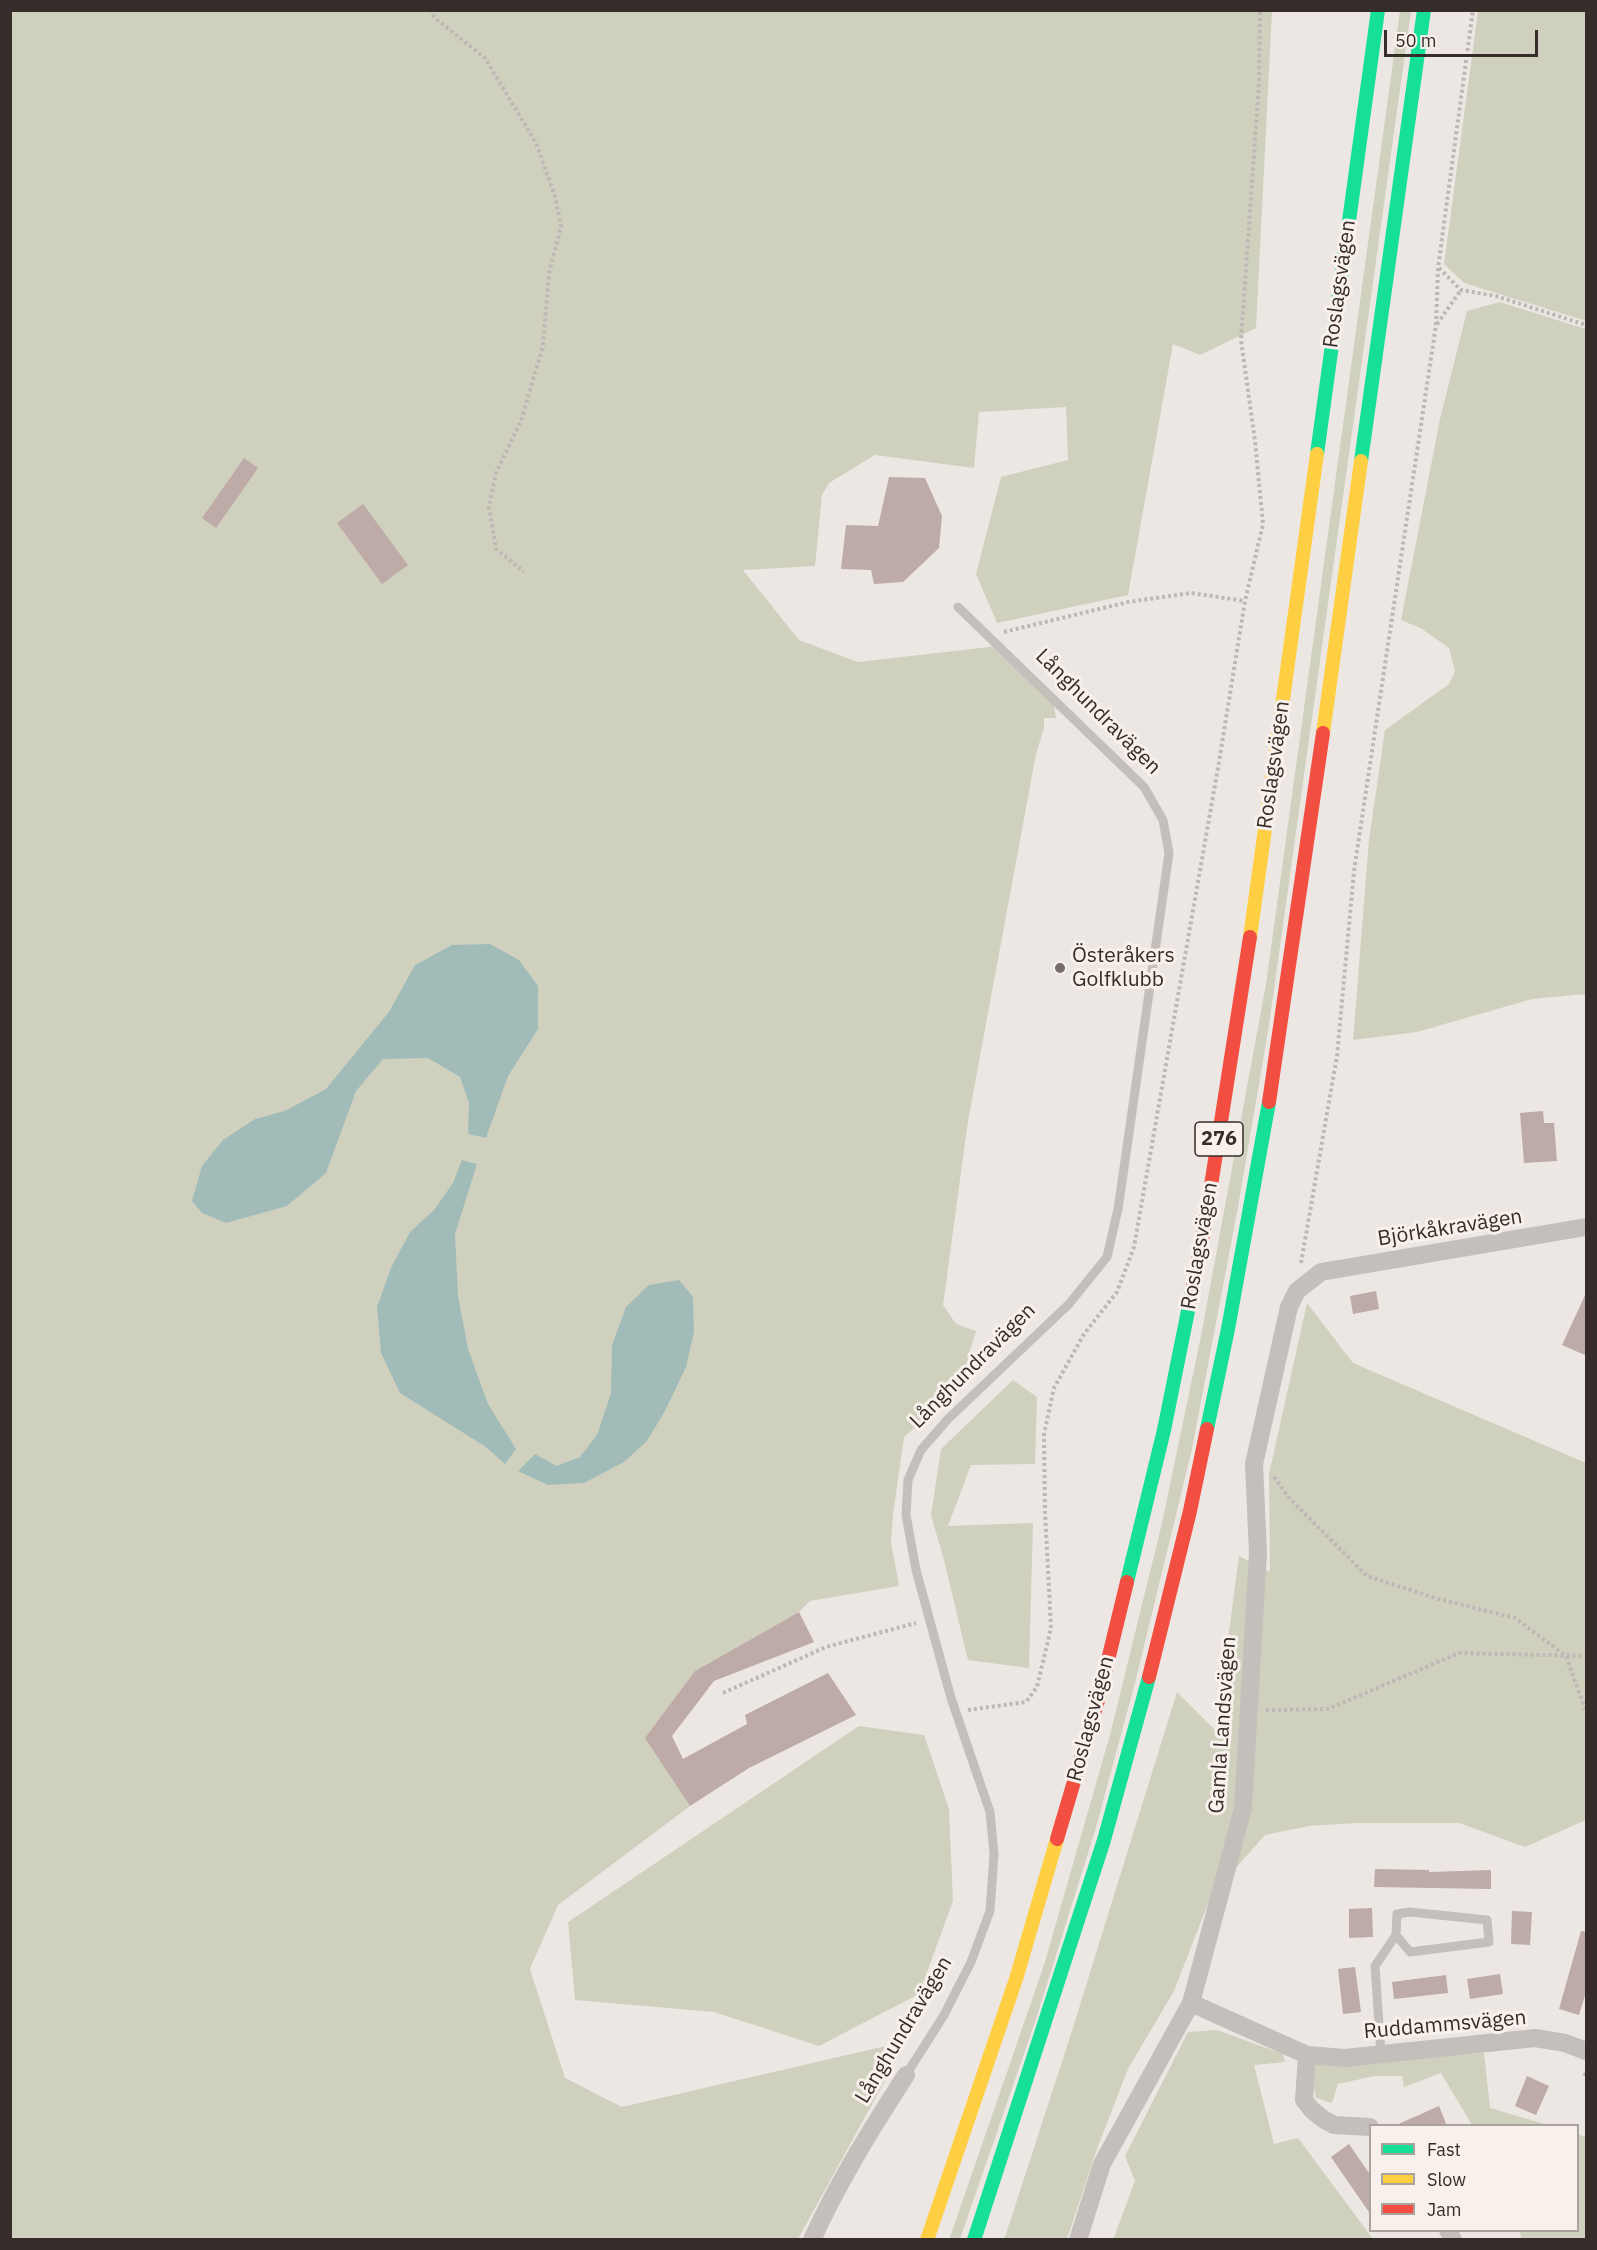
<!DOCTYPE html>
<html>
<head>
<meta charset="utf-8">
<style>
  body { margin:0 }
  #map { position:relative; width:1597px; height:2250px; overflow:hidden; background:#ece7e3; font-family:"IBM Plex Sans",sans-serif }
  canvas { display:block }
  .frame { position:absolute; inset:0; border:12px solid #362c2a; pointer-events:none }
  .legend { position:absolute; left:1369px; top:2124px; width:210px; height:108px; box-sizing:border-box; background:#f8f0eb; border:2px solid #aaa29e; margin:0; padding:8px 10px; list-style:none; font-size:18px; color:#362c2a }
  .legend li { display:flex; align-items:center; gap:12px; height:30px }
  .legend b { width:30px; border:2px solid #aaa29e }
  .scale { position:absolute; left:1384px; top:30px; width:154px; height:27px; box-sizing:border-box; border:3px solid #362c2a; border-top:0; padding-left:8px; font-size:18px; line-height:21px; white-space:nowrap; color:#362c2a; -webkit-text-stroke:4px #f8f0eb; paint-order:stroke }
</style>
</head>
<body>
<div id="map">
<canvas width="1597" height="2250"></canvas>
<div class="frame"></div>
<ul class="legend">
<li><b style="height:8px;background:#16e098"></b>Fast</li>
<li><b style="height:8px;background:#ffcf43"></b>Slow</li>
<li><b style="height:8px;background:#f24e42"></b>Jam</li>
</ul>
<div class="scale">50 m</div>
</div>
<script>
const ctx = document.querySelector('canvas').getContext('2d');
ctx.lineJoin = 'round';
function fillPath(path, color) {
  ctx.fillStyle = color;
  ctx.fill(path, 'evenodd');
}
function strokePath(path, color, width, dash) {
  ctx.strokeStyle = color;
  ctx.lineWidth = width;
  ctx.lineCap = dash ? 'butt' : 'round';
  ctx.setLineDash(dash || []);
  ctx.stroke(path);
}
function drawText(font, color, halo, rows, align = 'center') {
  ctx.font = font + ' "IBM Plex Sans",sans-serif';
  ctx.lineWidth = 6;
  ctx.setLineDash([]);
  ctx.textBaseline = 'middle';
  ctx.strokeStyle = halo;
  ctx.fillStyle = color;
  for (const [text, x, y, turn = 0] of rows) {
    ctx.save();
    ctx.translate(x, y);
    ctx.rotate((+turn || 0) * Math.PI / 180);
    ctx.textAlign = isNaN(turn) ? turn : align;
    if (halo) ctx.strokeText(text, 0, 0);
    ctx.fillText(text, 0, 0);
    ctx.restore();
  }
}
fillPath(new Path2D(`
  M11,11H1272L1256,328L1200,355L1173,344L1128,595L997,623L976,574L1001,477L1068,460L1066,407L979,412L974,468L875,455L829,483L822,495L815,566L743,570L799,640L858,662L998,646L1052,695L1056,718H1044V728L1036,754L968,1121L943,1305L956,1324L976,1331L959,1389L904,1437L893,1514L891,1542L899,1586L810,1601L799,1612L695,1671L646,1738L690,1806L558,1905L530,1969L565,2078L622,2107L886,2046L909,2037L798,2239L11,2240Z
  M1400,11H1411L1269,1025L1238,1207L1192,1449L1135,1683L1095,1831L1036,2019L960,2239L949,2240L1044,1965L1110,1735L1162,1523L1201,1336L1266,984Z
  M1478,11H1586V321L1464,283L1444,264Z
  M1500,302L1586,329V994L1532,999L1417,1032L1353,1040L1369,840L1385,730L1449,684L1455,671L1449,648L1422,629L1401,620L1440,419L1467,311Z
  M1307,1303L1353,1363L1586,1463V1820L1525,1847L1459,1823H1358L1309,1826L1265,1835L1211,1896L1174,1991L1128,2069L1098,2146L1067,2239L1004,2240L1071,2034L1177,1692L1216,1731L1239,1556L1270,1572L1269,1474Z
  M1013,1380L1037,1397L1035,1464L971,1465L948,1526L1033,1523L1029,1668L968,1660L944,1560L931,1515L941,1449Z
  M859,1726L924,1735L949,1809L953,1901L919,1994L819,2046L714,2012L575,2000L568,1922Z
  M1217,2030L1283,2054L1285,2062L1254,2065L1274,2144L1298,2138L1373,2239L1113,2240L1135,2181L1125,2156L1188,2032Z
  M1484,2053L1490,2108L1548,2125H1472L1441,2073L1404,2087L1402,2076H1374L1338,2084L1332,2103L1316,2098L1312,2079V2063Z
  M1578,2134L1586,2137V2239H1522L1519,2231L1578,2230Z`), '#d0d0bf');
fillPath(new Path2D(`
  M490,944L519,960L538,986V1029L508,1076L486,1138L468,1134L469,1103L460,1077L428,1058L383,1059L356,1091L326,1173L287,1206L226,1223L202,1213L192,1201L202,1166L223,1140L255,1119L285,1111L326,1089L389,1012L415,965L452,945Z
  M462,1160L477,1164L455,1234L458,1296L468,1349L488,1404L516,1449L505,1464L486,1447L400,1393L381,1353L377,1307L391,1268L410,1232L434,1210L453,1183Z
  M679,1280L693,1297L694,1332L686,1367L665,1411L647,1441L624,1462L584,1483L548,1485L518,1471L535,1454L557,1466L580,1457L597,1435L611,1393L612,1345L626,1307L649,1285Z`), '#a1bcb8');
fillPath(new Path2D(`
  M244,458L258,468L216,528L202,518Z
  M889,477L925,478L942,516L939,548L903,582L874,584L871,570L841,569L846,525L878,526Z
  M363,504L408,565L382,584L337,523Z
  M1543,1111L1544,1123H1554L1557,1161L1524,1163L1520,1113Z
  M1376,1291L1379,1309L1353,1314L1350,1296Z
  M1587,1291V1356L1562,1345Z
  M799,1612L814,1642L714,1681L672,1736L683,1759L747,1724L745,1715L828,1673L856,1715L749,1768L690,1806L645,1738L695,1671Z
  M1375,1869L1429,1870V1872L1491,1870V1889L1374,1887Z
  M1372,1908L1373,1937L1349,1938V1909Z
  M1512,1911L1532,1912L1530,1945L1511,1944Z
  M1581,1931L1587,1932V1989L1579,2015L1559,2009Z
  M1355,1967L1361,2012L1343,2014L1338,1969Z
  M1500,1974L1503,1994L1470,1999L1467,1979Z
  M1446,1975L1448,1993L1394,1999L1392,1982Z
  M1527,2076L1549,2086L1536,2115L1515,2106Z
  M1439,2106L1447,2126H1394Z
  M1349,2144L1371,2176V2215L1331,2157Z`), '#beaaa6');
strokePath(new Path2D(`
  M429,10L435,18L485,58L536,143L555,196L561,226L549,273L543,346L521,421L496,473L489,507L496,549L524,572
  M1439,268L1461,290L1496,296L1586,325
  M1437,324L1461,290
  M1004,632L1128,602L1191,593L1245,601
  M1301,1263L1337,1056L1354,871L1436,325L1438,268L1473,10
  M1274,1477L1289,1498L1367,1576L1435,1598L1515,1618L1566,1656L1586,1712
  M723,1693L826,1647L916,1623
  M968,1710L1026,1702L1037,1687L1051,1628L1045,1512L1044,1434L1054,1388L1084,1334L1117,1292L1134,1247L1219,762L1245,601L1263,524L1255,441L1241,340L1259,82L1260,10
  M1266,1710L1328,1709L1459,1653L1586,1656
  M1584,2073L1586,2075`), '#beb7b5', 4, [3, 3]);
strokePath(new Path2D(`
  M1381,2054L1375,1966L1396,1935L1397,1914L1410,1912L1487,1920L1489,1942L1410,1952L1396,1935
  M906,2075L944,2015L971,1962L990,1911L994,1854L990,1812L951,1698L916,1570L906,1515L908,1480L921,1450L948,1419L1069,1304L1107,1257L1118,1209L1125,1161L1169,853L1163,820L1144,787L958,607`), '#c5bfbc', 9);
strokePath(new Path2D(`
  M1191,2003L1307,2055L1345,2058L1535,2038L1565,2043L1586,2051
  M1307,2055L1304,2100L1312,2110L1323,2119L1334,2125L1370,2127
  M1448,2230L1453,2240
  M812,2240C838,2182 872,2128 906,2075
  M1078,2240L1102,2164L1191,2003L1243,1808L1258,1553L1254,1464L1289,1307L1297,1291L1321,1272L1586,1227`), '#c5bfbc', 18);
strokePath(new Path2D(`
  M1317,454L1378,10
  M1361,461L1424,10
  M1207,1429L1228,1329L1269,1102
  M1127,1582L1164,1430L1192,1291
  M974,2240L1104,1840L1149,1677`), '#16e098', 14);
strokePath(new Path2D(`
  M1323,733L1361,461
  M1250,937L1317,454
  M927,2240L1016,1979L1057,1839`), '#ffcf43', 14);
strokePath(new Path2D(`
  M1269,1102L1323,733
  M1192,1291L1204,1230L1250,937
  M1149,1677L1190,1511L1207,1429
  M1057,1839L1099,1697L1127,1582`), '#f24e42', 14);
for (const [x, y, r, color] of [
  [1060,968,6,"#766d6b"]
]) {
  const dot = new Path2D();
  dot.arc(x, y, r, 0, 2 * Math.PI);
  ctx.fillStyle = color;
  ctx.fill(dot);
  strokePath(dot, '#f8f0eb', 2);
}
for (const [x, y, w] of [
  [1219,1139,48]
]) {
  const box = new Path2D();
  box.roundRect(x - w / 2, y - 17, w, 34, 4.5);
  ctx.fillStyle = '#f8f0eb';
  ctx.fill(box);
  strokePath(box, '#362c2a', 1.5);
}
drawText('bold 20px', '#362c2a', null, [
  ["276",1219,1139]
]);
drawText('21px', '#362c2a', '#f8f0eb', [
  ["Roslagsvägen",1340,284,-82],
  ["Långhundravägen",1098,712,45],
  ["Roslagsvägen",1274,765,-82],
  ["Björkåkravägen",1450,1228,-9],
  ["Roslagsvägen",1200,1246,-80],
  ["Långhundravägen",973,1366,-45],
  ["Roslagsvägen",1091,1719,-75],
  ["Gamla Landsvägen",1223,1725,-86],
  ["Ruddammsvägen",1445,2025,-5],
  ["Långhundravägen",904,2030,-59]
]);
drawText('21px', '#362c2a', '#f8f0eb', [
  ["Österåkers",1072,956],
  ["Golfklubb",1072,980]
], 'left');
</script>
</body>
</html>
